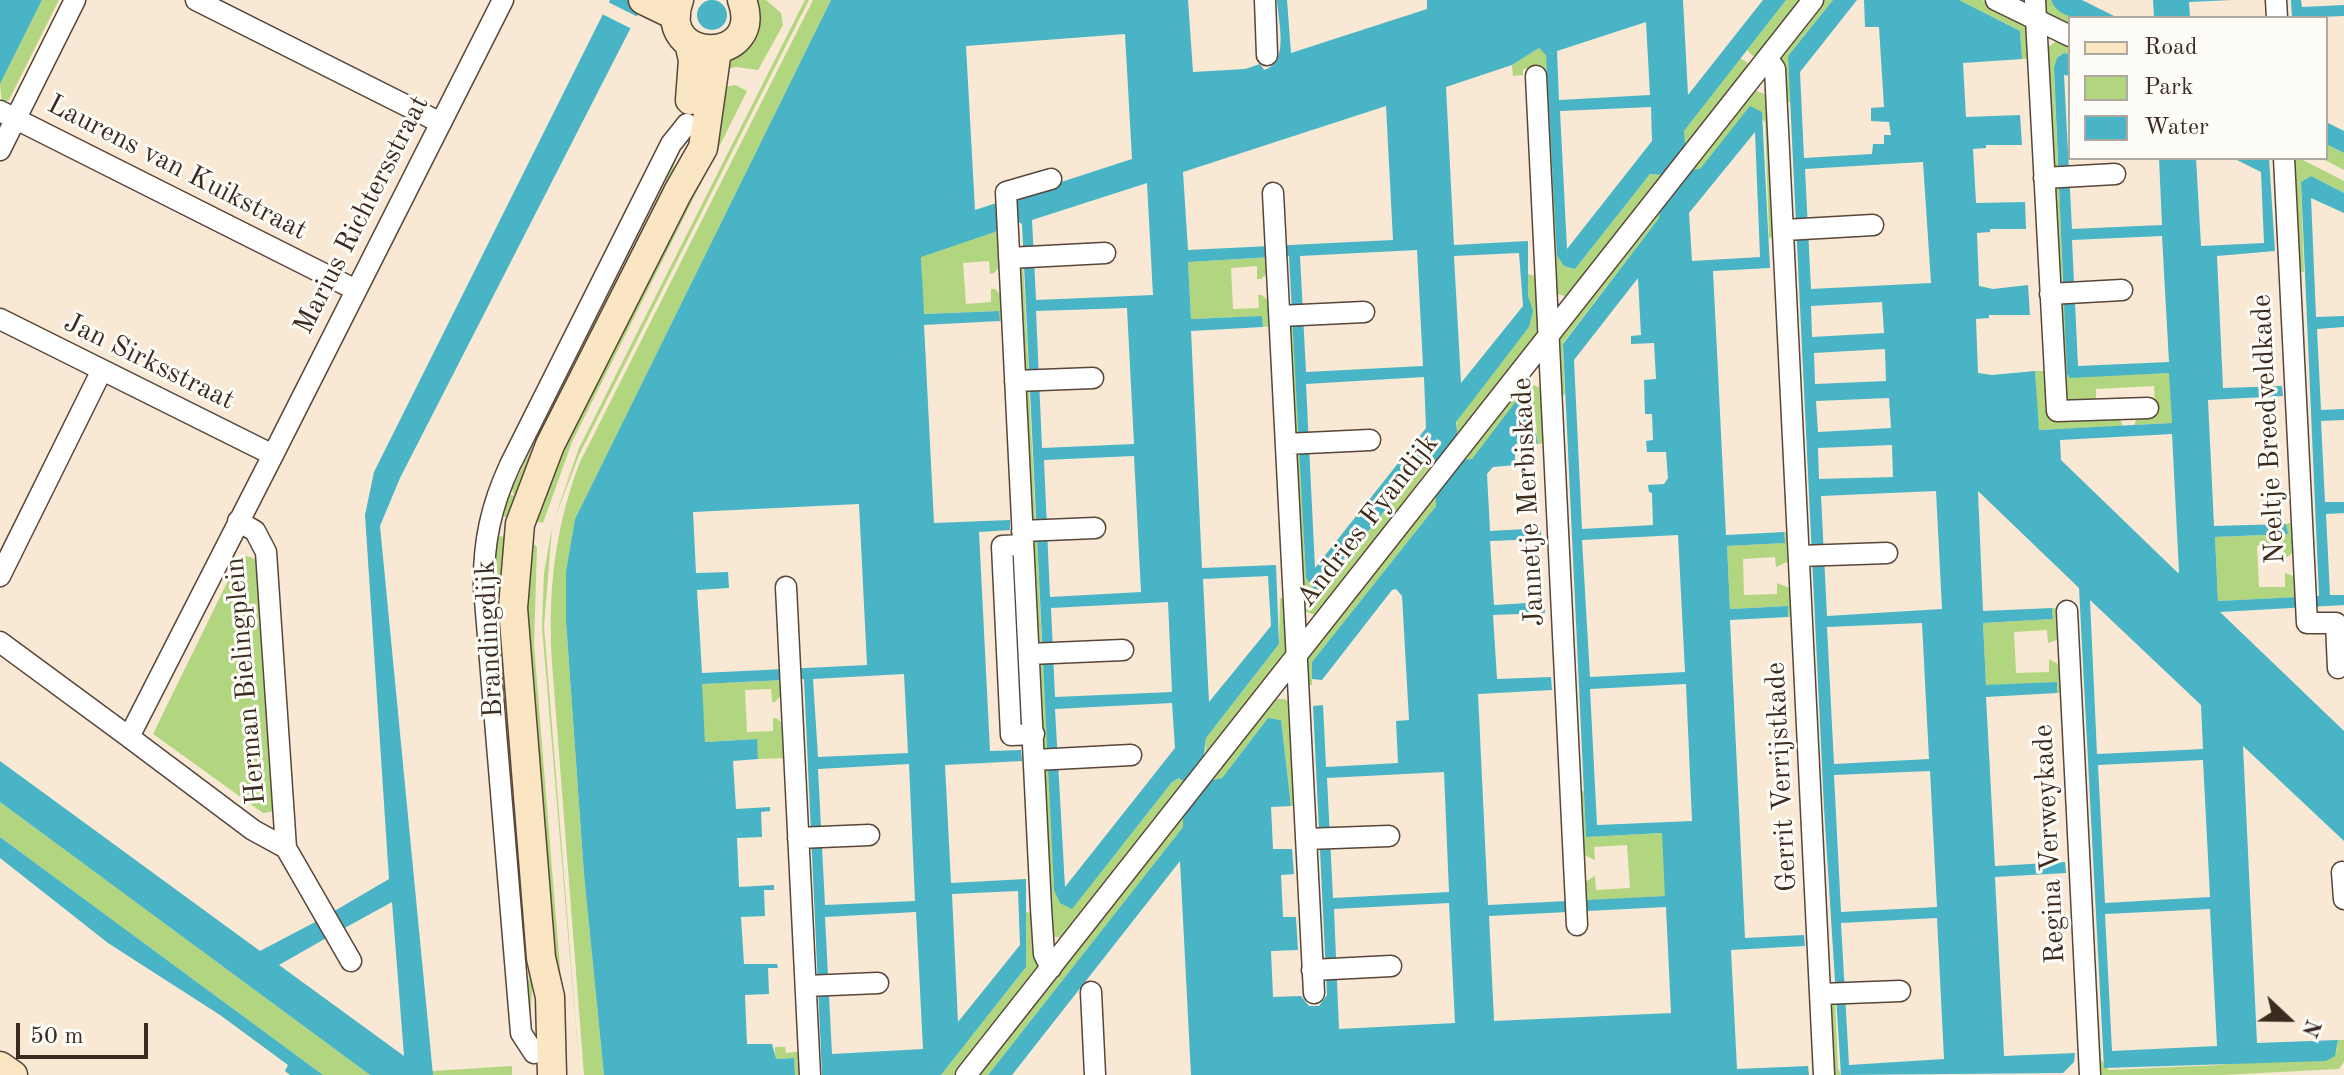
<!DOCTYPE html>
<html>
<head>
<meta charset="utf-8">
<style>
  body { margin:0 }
  #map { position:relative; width:2344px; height:1075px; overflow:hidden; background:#f8e8d4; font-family:"Old Standard TT",serif }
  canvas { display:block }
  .legend { position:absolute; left:2068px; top:16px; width:260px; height:144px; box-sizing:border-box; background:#fdfcf7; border:2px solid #afa8a0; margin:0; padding:10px 14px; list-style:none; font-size:24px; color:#3b2a1e }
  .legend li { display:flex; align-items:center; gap:16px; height:40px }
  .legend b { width:40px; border:2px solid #afa8a0 }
  .north { position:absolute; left:2248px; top:979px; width:80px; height:80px; -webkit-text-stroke:6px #fdfcf7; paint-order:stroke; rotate:112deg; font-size:22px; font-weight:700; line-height:32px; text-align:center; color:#3b2a1e }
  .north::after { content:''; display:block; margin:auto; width:28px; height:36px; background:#3b2a1e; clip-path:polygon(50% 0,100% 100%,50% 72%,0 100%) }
  .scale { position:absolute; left:16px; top:1023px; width:132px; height:36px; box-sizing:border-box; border:4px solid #3b2a1e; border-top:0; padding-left:10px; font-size:24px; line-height:28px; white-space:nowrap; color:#3b2a1e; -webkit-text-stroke:6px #fdfcf7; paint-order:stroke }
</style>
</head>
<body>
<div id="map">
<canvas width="2344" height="1075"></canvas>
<ul class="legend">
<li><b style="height:10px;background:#fbe6c4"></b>Road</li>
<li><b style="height:22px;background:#b2d67f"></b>Park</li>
<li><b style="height:22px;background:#48b4c5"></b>Water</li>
</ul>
<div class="north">N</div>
<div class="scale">50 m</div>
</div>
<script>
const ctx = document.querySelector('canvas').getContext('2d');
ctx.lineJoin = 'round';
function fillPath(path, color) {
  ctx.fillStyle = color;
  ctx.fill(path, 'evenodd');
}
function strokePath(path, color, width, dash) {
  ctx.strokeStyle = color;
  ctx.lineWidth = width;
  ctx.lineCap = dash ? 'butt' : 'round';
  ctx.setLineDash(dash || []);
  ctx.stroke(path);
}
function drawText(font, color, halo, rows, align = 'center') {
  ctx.font = font + ' "Old Standard TT",serif';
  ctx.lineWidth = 6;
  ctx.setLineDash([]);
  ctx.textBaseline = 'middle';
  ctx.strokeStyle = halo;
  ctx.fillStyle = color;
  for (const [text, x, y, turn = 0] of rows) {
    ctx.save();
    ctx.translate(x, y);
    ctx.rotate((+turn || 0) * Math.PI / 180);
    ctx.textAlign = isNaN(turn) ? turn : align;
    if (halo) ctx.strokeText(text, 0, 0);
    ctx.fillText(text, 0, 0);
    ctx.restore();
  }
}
fillPath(new Path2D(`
  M42,0H59L9,100L2,104L0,84Z
  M756,0H766L781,13L783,25L758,70L736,67L719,71Z
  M805,0H809L579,455L553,523L579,448Z
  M813,0H831L575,519L566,571V621L584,874L604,1075H584L552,663C548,592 554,532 579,464Z
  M1786,0H1807L1764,54L1753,56L1747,50Z
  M1819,0H1833L1788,56L1791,103L1783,99L1779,51Z
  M1959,0H1982L2027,23L2034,58L2022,59L2020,31Z
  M2041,0H2051L2055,8L2074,18H2070V33L2047,21Z
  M2058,40L2070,44V55H2060L2054,68L2058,171H2053L2045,49Z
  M1539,48L1546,54L1548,78L1528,73V69H1523V75L1513,76L1512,65Z
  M1740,58L1748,63L1747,75L1683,149L1684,131Z
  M735,85L747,91L572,442L543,523L535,521L545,489L725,87Z
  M1754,90L1769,96L1778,235L1769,238L1765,122L1750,107L1700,169L1687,171Z
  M1551,133L1557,256L1564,266L1575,269L1650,174L1662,175L1567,297L1555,293L1545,135Z
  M2326,144L2344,153V170L2321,158H2326Z
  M670,157L676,158L669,185L509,518L499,515L506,493L514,496L512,488L666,181Z
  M2291,158H2299L2344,181V193L2311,176L2301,182L2304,272L2299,271Z
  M2059,182L2063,288L2059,287L2054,183Z
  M1660,204L1659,218L1563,343L1565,395L1560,394L1553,340Z
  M1002,224L1005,261L994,273L990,274L989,261L963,263L966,304L991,302V289H995L1007,301L1009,321H1000L998,311L923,314L921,256L995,232Z
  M1272,257L1273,268L1261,279H1257V266L1231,268L1233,309L1259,308L1258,295H1262L1275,307L1276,326L1263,327L1262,316L1191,319L1188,262Z
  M1023,261L1029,376L1021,375L1015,263Z
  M1527,274L1537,276L1544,334L1456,438L1457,418L1529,327Z
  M2064,298L2069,377L2170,373L2172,423L2134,425L2137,417L2155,413L2154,386L2096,389V401L2065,399L2059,299Z
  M1293,320L1299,438L1291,436L1285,321Z
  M2035,371H2046L2052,419L2118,415L2123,426L2038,430Z
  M1532,384L1542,389L1549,443L1538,444L1535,414L1521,398L1472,459L1461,460L1522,385Z
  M1029,386L1036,524L1028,523L1022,388Z
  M1300,447L1306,578L1324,589L1426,458L1432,456L1435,460L1317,616L1302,610L1292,450Z
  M1436,489V506L1312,662V685H1304L1302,659Z
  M2297,521C2297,536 2301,553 2284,558L2283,544L2257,546L2259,587H2285V573L2296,577L2302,597L2218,601L2215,537L2287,534L2286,524Z
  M552,528L544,626L580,1075L542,627L544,573Z
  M1784,532H1793L1794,559L1776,567L1775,557L1743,559L1744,595L1777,594V583L1795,590L1797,616L1788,617L1787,606L1730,609L1727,546L1784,543Z
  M1037,534L1042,649L1034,647L1029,536Z
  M494,535L505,537L533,980L529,1032L521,981L529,980L496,553L492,552Z
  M531,541L537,547L534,645L566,1043L563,1047L525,614Z
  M241,554L258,560L277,811L263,813L153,734Z
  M1280,598L1285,599L1291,648L1205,757L1206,738L1279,644Z
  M2052,608H2061L2057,640L2048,643L2047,630L2014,632L2016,673L2049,672V659L2063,667L2065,692L2057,693L2056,682L1986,686L1983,623L2053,619Z
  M1043,658L1048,754L1040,753L1035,661Z
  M786,680V690L775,702H772L771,689L745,690L747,732L773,731V718H776L788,728L789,758L758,759L756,739L705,742L701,684Z
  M1274,699H1285L1292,705L1299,805L1291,806L1281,720L1268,718L1222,778L1214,780L1211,773Z
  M1049,763L1054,890L1072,908L1172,782L1179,778L1183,781L1184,794L1065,939L1052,936L1040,766Z
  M1584,791L1586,837L1663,833L1666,896L1581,901L1580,885L1595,876L1596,890L1630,888L1627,845L1594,847L1595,860L1579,853L1576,794Z
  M0,802L370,1075H323L0,837Z
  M1184,808L1183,827L988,1075H974Z
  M1026,912L1038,914L1040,967L955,1075H941L1026,967Z
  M1835,999L1838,1068L1841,1075H1830L1829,1001Z
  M2099,1017L2101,1060L2109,1070L2221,1065L2337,1050L2338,1040H2344V1062L2339,1069L2222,1075H2098L2095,1018Z
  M775,1047H785L786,1053L804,1051L805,1075H795L794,1058L775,1059Z
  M512,1066V1075H433L432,1071Z`), '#b2d67f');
fillPath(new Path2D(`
  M697 15a15 15 0 1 1 30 0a15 15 0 1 1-30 0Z
  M0,0H42L0,84Z
  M610,0H645L400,478L380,526L433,1075H370L0,802V761L260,951L319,920L328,937L279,965L404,1056L392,902L341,930L331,913L389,879L365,515L374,472Z
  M831,0H1188L1193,72L1245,69L1260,64L1264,70C1290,63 1278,21 1277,0H1287L1291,53L1427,9V0H1683L1688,95L1763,0H1786L1684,131L1687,170L1700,169L1750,106L1762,112L1770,268L1713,271L1726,535L1784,532L1785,543L1727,546L1730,609L1788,606V617L1730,620L1745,938L1804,935L1805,946L1731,950L1737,1069L1808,1066L1809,1075H1191L1180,861L1012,1075H988L1183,827V781L1179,778L1172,782L1072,909L1060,903L1054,890L1022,224L1015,220L1002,224L995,232L921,257L924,314L999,311L1000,321L924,325L934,523L1010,520V530L979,532L990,751L1021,750L1022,761L945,765L951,883L1026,879V967L941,1075H822L804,679L702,684L705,742L757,739L758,759L733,761L736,809L770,807V811L761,812L762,837L737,838L739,887L774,885V890H764L765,916L741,917L744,964H777L778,968H768L769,994L745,995L747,1044H772L776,1059L794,1058L795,1075H604L584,874L566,621V571L575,519ZM1646,22L1650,95L1559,100L1557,51ZM1125,34L1132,159L975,210L966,46ZM1539,48L1546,55L1557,256L1564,266L1575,269L1650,174L1662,175L1659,218L1563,344L1586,837L1662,833L1665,896L1488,905L1478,694L1552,690L1551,677L1497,679L1493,615L1545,613L1544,602L1494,605L1490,541L1541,539V528L1490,531L1487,474L1493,467L1515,465V444H1538L1531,402L1524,397L1517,400L1472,459L1460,460L1456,422L1529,327L1533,311L1528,296V241L1454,245L1446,87L1512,65ZM1386,106L1393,240L1188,250L1183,172ZM1651,107L1652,141L1567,249L1560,111ZM1755,132L1760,257L1692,261L1689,213ZM1147,183L1153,295L1036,300L1032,220ZM1417,250L1423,366L1306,372L1300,256ZM1519,253L1523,306L1461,383L1454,256ZM1289,256L1306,578L1314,589H1323L1426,458L1432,456L1435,460L1436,506L1312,662V679L1322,680L1392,590L1396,589L1402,596L1409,720L1396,721L1398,763L1326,767L1323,705L1313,706L1327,995L1319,1006H1309L1301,996L1273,997L1271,951L1298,950L1296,917H1283L1281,875L1294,874L1292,849H1273L1271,807L1291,806L1281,720L1268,718L1222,778L1213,780L1204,754L1206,738L1279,644L1276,565L1202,568L1191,331L1263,327L1262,316L1191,319L1188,262ZM1638,278L1641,335L1631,336V344L1654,343L1656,379L1644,380L1645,414H1652L1653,440L1646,441L1647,452H1666L1668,478L1664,484L1648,485L1649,492L1652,493L1653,525L1582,529L1574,360ZM1127,308L1134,444L1042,448L1036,311ZM1424,377L1426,428L1315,568L1306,384ZM1134,456L1141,592L1050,597L1044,460ZM859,504L867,665L702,673L697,590L729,588L728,572L696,573L693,512ZM1678,535L1685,672L1590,677L1582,540ZM1268,576L1271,626L1209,702L1203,579ZM1168,602L1172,692L1055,697L1051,608ZM904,674L908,753L818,757L813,679ZM1686,684L1692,821L1597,825L1590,689ZM1172,703L1175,748L1065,887L1055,709ZM909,764L915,901L825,905L818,769ZM1444,772L1449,892L1333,898L1327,778ZM1018,891L1020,945L958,1022L952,894ZM1449,903L1455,1023L1339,1029L1334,909ZM1666,907L1671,1013L1494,1021L1489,916ZM916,912L923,1049L832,1054L825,917Z
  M1833,0H1857L1800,72L1804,158L1872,154L1873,144H1884V135H1891L1889,122L1871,121V108L1884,107L1879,27H1865L1864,0H1959L2020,31L2022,59L1963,63L1966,117L2020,115L2022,145H1986V148L1973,149L1976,203L2025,202L2026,229H1990V232L1977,233L1979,286L1993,289L2028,285L2030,315H1989V318L1976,319L1978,373L1992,375L2035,371L2039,430L2172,423L2169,373L2070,378L2067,374L2054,68L2057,58L2064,53L2070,55V76L2064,75L2072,229L2162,225L2159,158H2196L2201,246L2264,243L2261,172L2233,158H2269L2275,251L2217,256L2223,388L2282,386L2283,396L2208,400L2214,526L2286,524L2288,534L2215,537L2218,601L2319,596L2301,182L2311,176L2344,193V213L2311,198L2316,317L2344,316V327L2317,329L2321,410L2344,409V420L2321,421L2325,502H2344V513L2326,514L2330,595H2344V605L2220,612L2344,731V841L2243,746L2257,1043L2338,1040L2335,1056L2326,1061L2104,1068L2079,588L1978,491L1983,611L2052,608L2053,619L1983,623L1986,685L2057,682V693L1986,697L1995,866L2065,862L2066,873L1995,877L2004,1056L2075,1053L2074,1062L2063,1073L1841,1075L1824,808L1788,56ZM1923,162L1931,283L1811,289L1805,169ZM2162,236L2169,362L2078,366L2072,240ZM1882,302L1884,333L1812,337L1811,306ZM1885,349L1886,381L1815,384L1814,353ZM1889,398L1891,428L1818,432L1816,401ZM2172,434L2179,572L2178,573L2061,460L2060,440ZM1892,445L1893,477L1819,479L1818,448ZM1936,491L1942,609L1827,616L1821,496ZM2090,600L2201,705L2203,749L2097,754ZM1922,623L1929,759L1834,764L1827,627ZM2203,760L2210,897L2105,903L2098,765ZM1930,771L1937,907L1841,912L1834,775ZM2210,909L2217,1046L2112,1051L2105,914ZM1937,918L1944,1059L1849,1065L1841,923Z
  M2051,0H2082L2118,18C2098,18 2059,24 2051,0Z
  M2153,0H2232L2189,2L2190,18H2154Z
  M2291,0H2301L2302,7L2344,5V16L2292,18Z
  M2326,122L2344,131V153L2326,144Z
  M0,837L323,1075H290L285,1071L288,1065L220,1015L108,943L0,858Z`), '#48b4c5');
fillPath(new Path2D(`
  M608,2L638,17L632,29L602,14Z`), '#f8e8d4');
const street = new Path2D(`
  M196,0L441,123
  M1265,0L1267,55
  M1996,0L2070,36
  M2035,0L2057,411L2148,408
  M2276,0L2277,18
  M1768,59L1775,69L1824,1075
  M1536,76L1577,925
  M0,111L356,290
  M0,150L75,0
  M2284,158L2307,623H2336L2338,668
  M2044,178L2115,174
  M1051,179L1006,192L1041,908L1044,954L1051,968
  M1273,193L1314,993
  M1785,230L1873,225
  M1009,258L1105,253
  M2050,294L2122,290
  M1280,316L1364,312
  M0,319L273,455
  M1015,381L1093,378
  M1286,444L1370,440
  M238,521L255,531L266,552L286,848L253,830L129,737L273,455L503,0
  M1022,531L1095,528
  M1023,545L1002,546L1011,735L1034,734
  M1800,556L1887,553
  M0,576L102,370
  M786,587L810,1075
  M2067,611L2090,1075
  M0,642L129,737
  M1029,654L1123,650
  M1035,760L1131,755
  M798,838L869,835
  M1306,839L1389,836
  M286,848L351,961
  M2342,872L2344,899
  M1312,970L1391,966
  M806,986L878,983
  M1091,992L1095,1075
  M1821,994L1900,991
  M534,1053L521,1033L484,588C483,543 491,506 510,465L671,144L687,124
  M966,1075L1813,0`);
const secondary = new Path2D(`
  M643,0L676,16
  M679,0C655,65 766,66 742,0
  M689,43L693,60L690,100
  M0,1066L13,1075
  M552,1075L550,997L541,958L513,608L520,524L550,445L678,192L703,148L717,50`);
strokePath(street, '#574639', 23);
strokePath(secondary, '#574639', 31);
strokePath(street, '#fff', 20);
strokePath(secondary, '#fbe6c4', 28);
drawText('28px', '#3b2a1e', '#fdfcf7', [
  ["Laurens van Kuikstraat",177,168,27],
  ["Marius Richtersstraat",362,215,-63],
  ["Jan Sirksstraat",149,362,26],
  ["Neeltje Breedveldkade",2269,429,-93],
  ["Jannetje Merbiskade",1529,502,-93],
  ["Andries Fyandijk",1368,521,-52],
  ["Brandingdijk",490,639,-93],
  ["Herman Bielingplein",246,681,-95],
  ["Gerrit Verrijstkade",1782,777,-93],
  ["Regina Verweykade",2050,844,-93]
]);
</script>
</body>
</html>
